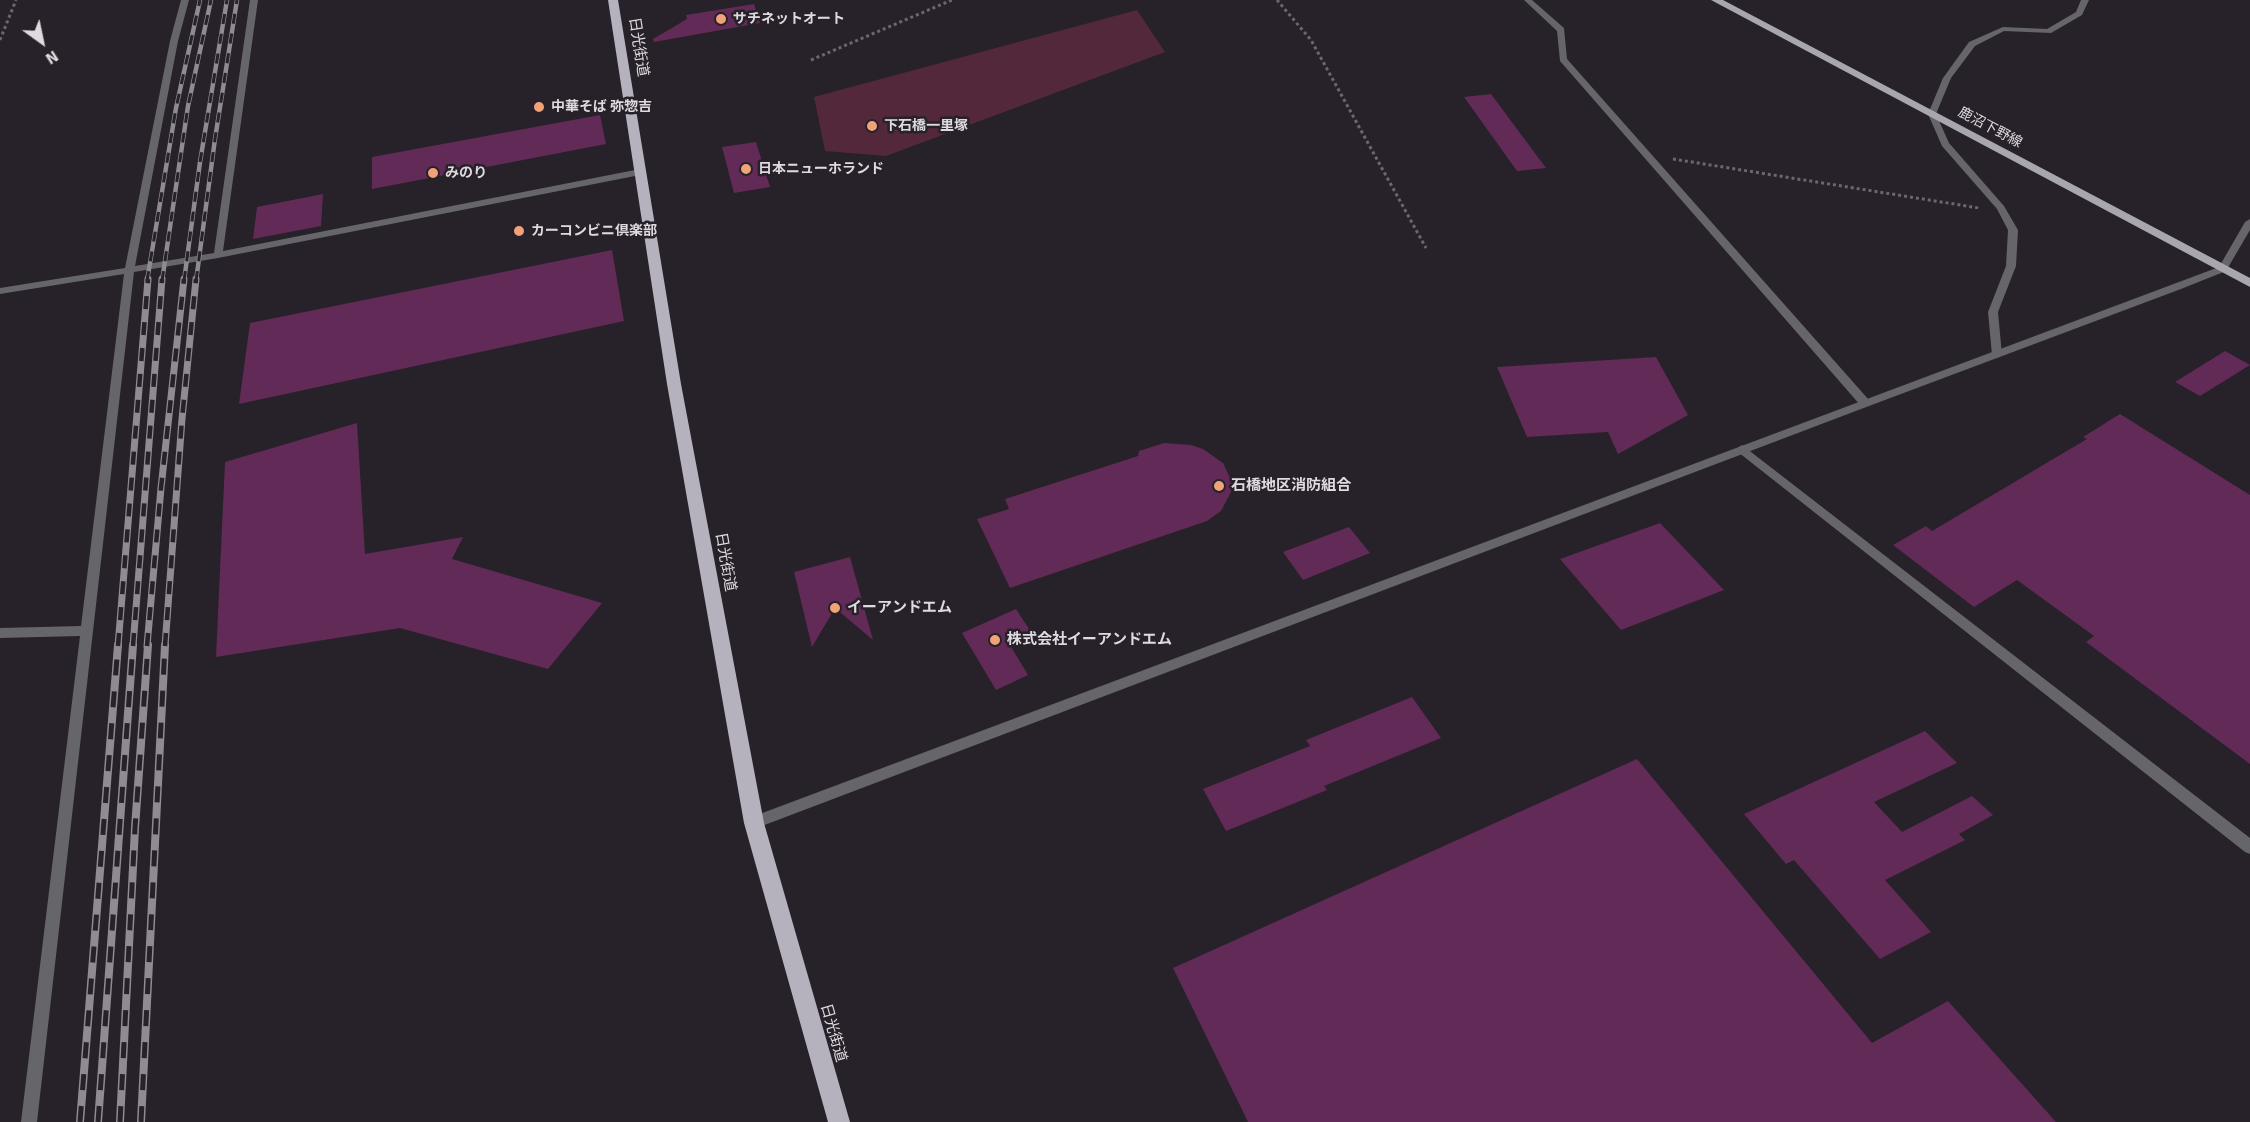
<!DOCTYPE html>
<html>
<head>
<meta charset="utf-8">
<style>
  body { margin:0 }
  #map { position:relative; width:2250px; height:1122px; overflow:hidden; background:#272129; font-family:Signika,sans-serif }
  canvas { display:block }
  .north { position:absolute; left:12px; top:12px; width:60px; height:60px; -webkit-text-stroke:4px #272129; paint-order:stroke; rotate:147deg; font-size:16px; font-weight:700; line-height:24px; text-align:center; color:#dedadf }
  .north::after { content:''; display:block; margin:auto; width:21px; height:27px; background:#dedadf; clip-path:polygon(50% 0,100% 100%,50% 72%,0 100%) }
</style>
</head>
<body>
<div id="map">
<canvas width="2250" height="1122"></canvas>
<div class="north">N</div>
</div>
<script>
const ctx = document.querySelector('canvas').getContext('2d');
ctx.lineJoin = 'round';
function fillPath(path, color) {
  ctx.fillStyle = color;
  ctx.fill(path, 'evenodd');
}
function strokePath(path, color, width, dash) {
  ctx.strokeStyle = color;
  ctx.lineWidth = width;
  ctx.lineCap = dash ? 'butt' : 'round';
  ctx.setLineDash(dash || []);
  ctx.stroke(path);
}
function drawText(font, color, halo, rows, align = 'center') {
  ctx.font = font + ' Signika,"Noto Sans JP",sans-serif';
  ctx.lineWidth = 5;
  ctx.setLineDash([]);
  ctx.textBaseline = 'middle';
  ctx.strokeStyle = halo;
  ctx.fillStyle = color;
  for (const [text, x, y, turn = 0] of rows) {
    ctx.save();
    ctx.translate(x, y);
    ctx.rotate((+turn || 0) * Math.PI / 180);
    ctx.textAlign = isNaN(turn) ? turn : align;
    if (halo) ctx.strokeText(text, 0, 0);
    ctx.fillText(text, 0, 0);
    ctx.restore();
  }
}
fillPath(new Path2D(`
  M1137,10L1165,52L886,156L825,151L814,97Z`), '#54283b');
fillPath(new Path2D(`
  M754,4L760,23L654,42L653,39L687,19L686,15Z
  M1491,94L1546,168L1517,171L1464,97Z
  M600,115L606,144L372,189V157Z
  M756,142L770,187L734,193L722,147Z
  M323,194L321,226L253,239L257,207Z
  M612,250L624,321L239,404L250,323Z
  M2225,351L2250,365L2200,396L2175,382Z
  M1656,357L1688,415L1618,454L1608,432L1527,437L1497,367Z
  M2120,414L2250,495V764L2086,642L2094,636L2017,580L1974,607L1893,545L1926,526L1932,531L2087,439L2083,437Z
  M357,423L365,554L463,537L452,559L602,603L548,669L400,628L216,657L225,462Z
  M1164,443L1191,445L1203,449L1223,463L1232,482L1231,492L1221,511L1207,521L1010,588L977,519L1009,509L1005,499L1138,456L1139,451Z
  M1660,523L1724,590L1621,630L1560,559Z
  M1349,527L1370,553L1303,580L1283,552Z
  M850,557L873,640L835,608L812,647L794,572Z
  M1016,609L1033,635L1010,645L1028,675L996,690L962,633Z
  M1412,697L1441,738L1324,786L1327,790L1226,831L1203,789L1310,746L1306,740Z
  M1925,731L1957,763L1874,802L1902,832L1972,796L1993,815L1959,834L1965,840L1885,880L1931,932L1880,959L1794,860L1786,864L1744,814Z
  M1637,759L1872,1043L1948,1001L2056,1122H1248L1173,968Z`), '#622a56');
strokePath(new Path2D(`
  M1277,0L1311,40L1426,248
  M0,40L16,0
  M811,60L952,0
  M1673,159L1979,208`), '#6c676e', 3, [3, 3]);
fillPath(new Path2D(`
  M181,0H189L178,41L135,266L214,253L250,0H258L223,251L640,169L644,172L640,175L218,258L134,272L37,1122H21L80,636L0,638V628L81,626L124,274L0,294V288L125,268L170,41Z
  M1524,0H1532L1564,28L1567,59L1869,400L1870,403L1869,406H1861L1560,61L1557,31Z
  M2081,0H2089L2082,15L2051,33L2004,31L1975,46L1951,78L1936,114L1949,143L2004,206L2018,230L2016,266L1998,312L2002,355L1997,358L1992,355L1988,312L2006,266L2008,230L1997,209L1942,146L1928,114L1943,78L1969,42L2003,27L2047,29L2076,12Z
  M1742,445L2250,838V854L2245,852L1738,452L1736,449Z`), '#666569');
fillPath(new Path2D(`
  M2250,219V230L2226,271L2181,289L1869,406L754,829L749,828L747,823L749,818L2219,267L2245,222Z`), '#666569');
fillPath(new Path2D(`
  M1711,0H1723L2250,278V287Z`), '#a8a6af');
fillPath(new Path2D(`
  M608,0H618L681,384L764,823L850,1122H828L744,823L667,384Z`), '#b6b2bd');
const railFar2 = new Path2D(`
  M147,281L176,108L200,0
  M162,281L188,106L211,0
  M184,281L200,162L227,0
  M196,281L215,139L237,0`);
const railFar1 = new Path2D(`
  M118,646L148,279
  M133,646L162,279
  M147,646L161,488L184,279
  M165,646L182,419L196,279`);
const rail = new Path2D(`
  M80,1122L118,645
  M98,1122L133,645
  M120,1122L135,828L148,645
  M141,1122L165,645`);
strokePath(railFar2, '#908b92', 4.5);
strokePath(railFar1, '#908b92', 7);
strokePath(rail, '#908b92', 8);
strokePath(railFar2, '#272129', 3, [10]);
strokePath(railFar1, '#272129', 4.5, [13]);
strokePath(rail, '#272129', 5, [16]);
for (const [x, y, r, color] of [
  [721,19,6,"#f0a378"],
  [539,107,6,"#f0a378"],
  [872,126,6,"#f0a378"],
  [746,169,6,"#f0a378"],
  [433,173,6,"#f0a378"],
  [519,231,6,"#f0a378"],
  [1219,486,6,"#f0a378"],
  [835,608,6,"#f0a378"],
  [995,640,6,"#f0a378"]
]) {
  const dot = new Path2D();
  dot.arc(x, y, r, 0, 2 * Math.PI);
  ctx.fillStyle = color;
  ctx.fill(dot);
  strokePath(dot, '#272129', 2);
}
drawText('bold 14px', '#dedadf', '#272129', [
  ["サチネットオート",733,19],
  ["中華そば 弥惣吉",551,107],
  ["下石橋一里塚",884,126],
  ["日本ニューホランド",758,169],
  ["みのり",445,173],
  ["カーコンビニ倶楽部",531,231]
], 'left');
drawText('14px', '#dedadf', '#272129', [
  ["鹿沼下野線",1990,128,28]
]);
drawText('15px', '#dedadf', '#272129', [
  ["日光街道",638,47,81],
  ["日光街道",725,562,80],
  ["日光街道",833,1033,74]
]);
drawText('bold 15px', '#dedadf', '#272129', [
  ["石橋地区消防組合",1231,486],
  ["イーアンドエム",847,608],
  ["株式会社イーアンドエム",1007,640]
], 'left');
</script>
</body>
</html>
